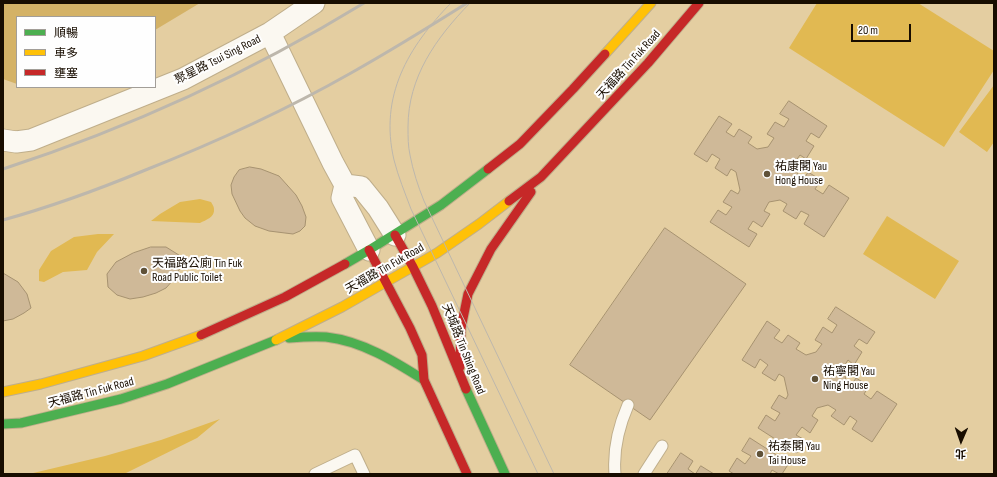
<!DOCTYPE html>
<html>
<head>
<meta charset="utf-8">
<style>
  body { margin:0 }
  #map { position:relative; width:997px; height:477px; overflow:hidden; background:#e4cea1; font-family:"Sofia Sans Condensed","Noto Sans TC",sans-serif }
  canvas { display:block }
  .frame { position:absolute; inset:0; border:4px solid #180d00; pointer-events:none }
  .legend { position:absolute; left:16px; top:16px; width:140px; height:72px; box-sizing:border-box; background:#fefefe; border:1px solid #a29e98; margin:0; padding:5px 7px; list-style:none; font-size:12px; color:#180d00 }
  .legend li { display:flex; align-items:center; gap:8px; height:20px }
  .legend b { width:20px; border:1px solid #a29e98 }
  .north { position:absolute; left:941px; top:421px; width:40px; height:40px; -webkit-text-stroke:3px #fefefe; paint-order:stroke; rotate:182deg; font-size:11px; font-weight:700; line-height:16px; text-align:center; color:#180d00 }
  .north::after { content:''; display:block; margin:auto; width:14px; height:18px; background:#180d00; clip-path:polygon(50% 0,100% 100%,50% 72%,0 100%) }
  .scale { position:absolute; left:851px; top:24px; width:60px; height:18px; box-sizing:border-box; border:2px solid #180d00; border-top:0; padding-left:5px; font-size:12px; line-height:14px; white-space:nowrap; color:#180d00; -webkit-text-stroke:3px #fefefe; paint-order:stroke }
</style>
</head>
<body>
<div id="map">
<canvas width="997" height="477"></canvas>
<div class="frame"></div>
<ul class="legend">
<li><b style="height:5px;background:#4caf50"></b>順暢</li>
<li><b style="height:5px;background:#ffc107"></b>車多</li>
<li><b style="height:5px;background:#c62828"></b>壅塞</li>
</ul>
<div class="north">北</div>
<div class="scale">20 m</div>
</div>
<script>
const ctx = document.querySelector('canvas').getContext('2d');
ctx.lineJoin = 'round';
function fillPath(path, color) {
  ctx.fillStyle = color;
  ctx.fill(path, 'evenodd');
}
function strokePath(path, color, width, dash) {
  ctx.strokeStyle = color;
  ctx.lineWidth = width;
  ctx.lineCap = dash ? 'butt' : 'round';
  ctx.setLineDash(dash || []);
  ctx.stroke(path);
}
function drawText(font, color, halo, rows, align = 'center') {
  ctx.font = font + ' "Sofia Sans Condensed","Noto Sans TC",sans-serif';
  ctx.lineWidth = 4;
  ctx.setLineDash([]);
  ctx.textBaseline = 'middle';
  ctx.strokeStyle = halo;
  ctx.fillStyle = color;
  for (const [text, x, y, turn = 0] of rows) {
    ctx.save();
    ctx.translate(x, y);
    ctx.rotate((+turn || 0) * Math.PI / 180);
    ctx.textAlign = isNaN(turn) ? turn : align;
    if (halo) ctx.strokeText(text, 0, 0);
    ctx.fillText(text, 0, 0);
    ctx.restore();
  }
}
fillPath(new Path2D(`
  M817,3H918L994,51V70L944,147L789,48Z
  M994,85V142L987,152L959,132Z
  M200,199L211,202C212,204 214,206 214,209C215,217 206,220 200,223L151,221L160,214L180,202Z
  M887,216L959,261L935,299L863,254Z
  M98,234H114L97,252L87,270L63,272L44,282L39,281V270L51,251L74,237Z
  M220,419L197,438L124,474H29L105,456L161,440Z`), '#e1b952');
fillPath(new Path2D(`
  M3,3H200L155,30V17H17V84L3,79Z`), '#d4b266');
const building = new Path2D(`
  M789,101L827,126L819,138L811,133L806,141L814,146L806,159L800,155L795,162L798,175L804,179L808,172L821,180L815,189L823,194L829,185L849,198L824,237L804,224L809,215L801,211L796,219L783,211L787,204L780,200L769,202L764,211L770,214L762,227L753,221L748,229L757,234L749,247L710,222L718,210L726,215L732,207L723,202L731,190L738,194L740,190L736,172L731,169L727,176L715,168L720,159L712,154L707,162L694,154L719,116L732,124L726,132L734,137L739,129L752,137L748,143L757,149L768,147L774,138L767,134L775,122L784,127L789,119L780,114Z
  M250,167L261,169L279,176L296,195L302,206L306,217L305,226L300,231L293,234L269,231L255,226L245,218L240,211L232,194L231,185L234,177L239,170Z
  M665,228L746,284L650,420L570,365Z
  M151,247H166L182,257L180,268L174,279L166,288L156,293L143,297L130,299L117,295L108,287L107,274L116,262L133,253Z
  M3,273L18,282L27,294L31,308L24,313L13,319L3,321Z
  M836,307L875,332L867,344L859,339L854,346L862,352L854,365L848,360L843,368L846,380L852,384L856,378L869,386L864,394L871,399L877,391L897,404L872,442L852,429L857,421L850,416L844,425L831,416L836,410L828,405L817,408L812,416L818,420L810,433L802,427L796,435L805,440L797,453L758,428L766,415L775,421L780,413L771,408L779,395L786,399L788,395L784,377L779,374L775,381L762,373L768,365L760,359L755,368L742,360L767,321L780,330L774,338L782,343L788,335L800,343L796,349L806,355L816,352L822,344L815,340L823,327L832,333L837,325L828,319Z
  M750,438L789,463L782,474H779L772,470L770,474H734L729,471L737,458L745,464L751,456L742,451Z
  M681,453L693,461L688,469L695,474H667Z
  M701,466L714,474H696Z`);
fillPath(building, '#cfb998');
strokePath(building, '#a69270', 1);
const lane = new Path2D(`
  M315,474L355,455L364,474
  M615,474C613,450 618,428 628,405
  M644,474L662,446`);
const street = new Path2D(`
  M270,33L333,163L345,185L342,198L369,250
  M3,140L16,142L31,140L183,79L270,33L314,3
  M345,185L361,187L378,208L395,235`);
const fast = new Path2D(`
  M345,264L369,250L441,205L488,169
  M289,338C301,337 313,336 326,337C362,341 394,361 424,380
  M466,389L505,474
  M3,424L21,423L121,399L167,384L276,340`);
const slow = new Path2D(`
  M605,54L651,3
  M276,340L342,307L437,253L479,224L509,201
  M3,392L41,384L143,356L201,335`);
const jam = new Path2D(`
  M488,169L520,144L573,89L605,54
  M509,201L541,177L648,63L699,3
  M395,235L413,267L432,306L466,389
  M369,250L410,328L422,355L424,380L467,474
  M201,335L285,297L345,264
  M460,367L461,328L468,294L491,249L531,192`);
strokePath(lane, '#bfae8b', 13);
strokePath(street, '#bfae8b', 23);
strokePath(fast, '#bfae8b', 11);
strokePath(slow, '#bfae8b', 11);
strokePath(jam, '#bfae8b', 11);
strokePath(lane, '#fbf8f1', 11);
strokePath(street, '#fbf8f1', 21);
strokePath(fast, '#4caf50', 9);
strokePath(slow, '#ffc107', 9);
strokePath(jam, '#c62828', 9);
strokePath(new Path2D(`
  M451,3C408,47 379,96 394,160C398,176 405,193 411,209L538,474
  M470,3C436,38 408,77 408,127C408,137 408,146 410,155C413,171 418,186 424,201L554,474`), '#bdb7ac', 1);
strokePath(new Path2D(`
  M3,169C129,128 251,72 364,3
  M3,220C50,207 97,190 143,171C214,143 284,111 351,73C390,51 429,27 467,3`), '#bdb7ac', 3);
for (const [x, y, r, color] of [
  [767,174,4,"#5f5138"],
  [144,271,4,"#5f5138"],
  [815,379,4,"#5f5138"],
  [760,454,4,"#5f5138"]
]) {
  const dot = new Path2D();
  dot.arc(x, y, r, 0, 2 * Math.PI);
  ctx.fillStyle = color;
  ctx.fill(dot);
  strokePath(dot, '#fefefe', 1.5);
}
drawText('12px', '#180d00', '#fefefe', [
  ["聚星路 Tsui Sing Road",218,60,-27],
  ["天福路 Tin Fuk Road",629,65,-48],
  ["天福路 Tin Fuk Road",385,269,-30],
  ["天城路 Tin Shing Road",463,349,68],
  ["天福路 Tin Fuk Road",91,393,-15]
]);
drawText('12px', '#180d00', '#fefefe', [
  ["祐康閣 Yau",775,167],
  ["Hong House",775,181],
  ["天福路公廁 Tin Fuk",152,264],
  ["Road Public Toilet",152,278],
  ["祐寧閣 Yau",823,372],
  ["Ning House",823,386],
  ["祐泰閣 Yau",768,447],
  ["Tai House",768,461]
], 'left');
</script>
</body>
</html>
